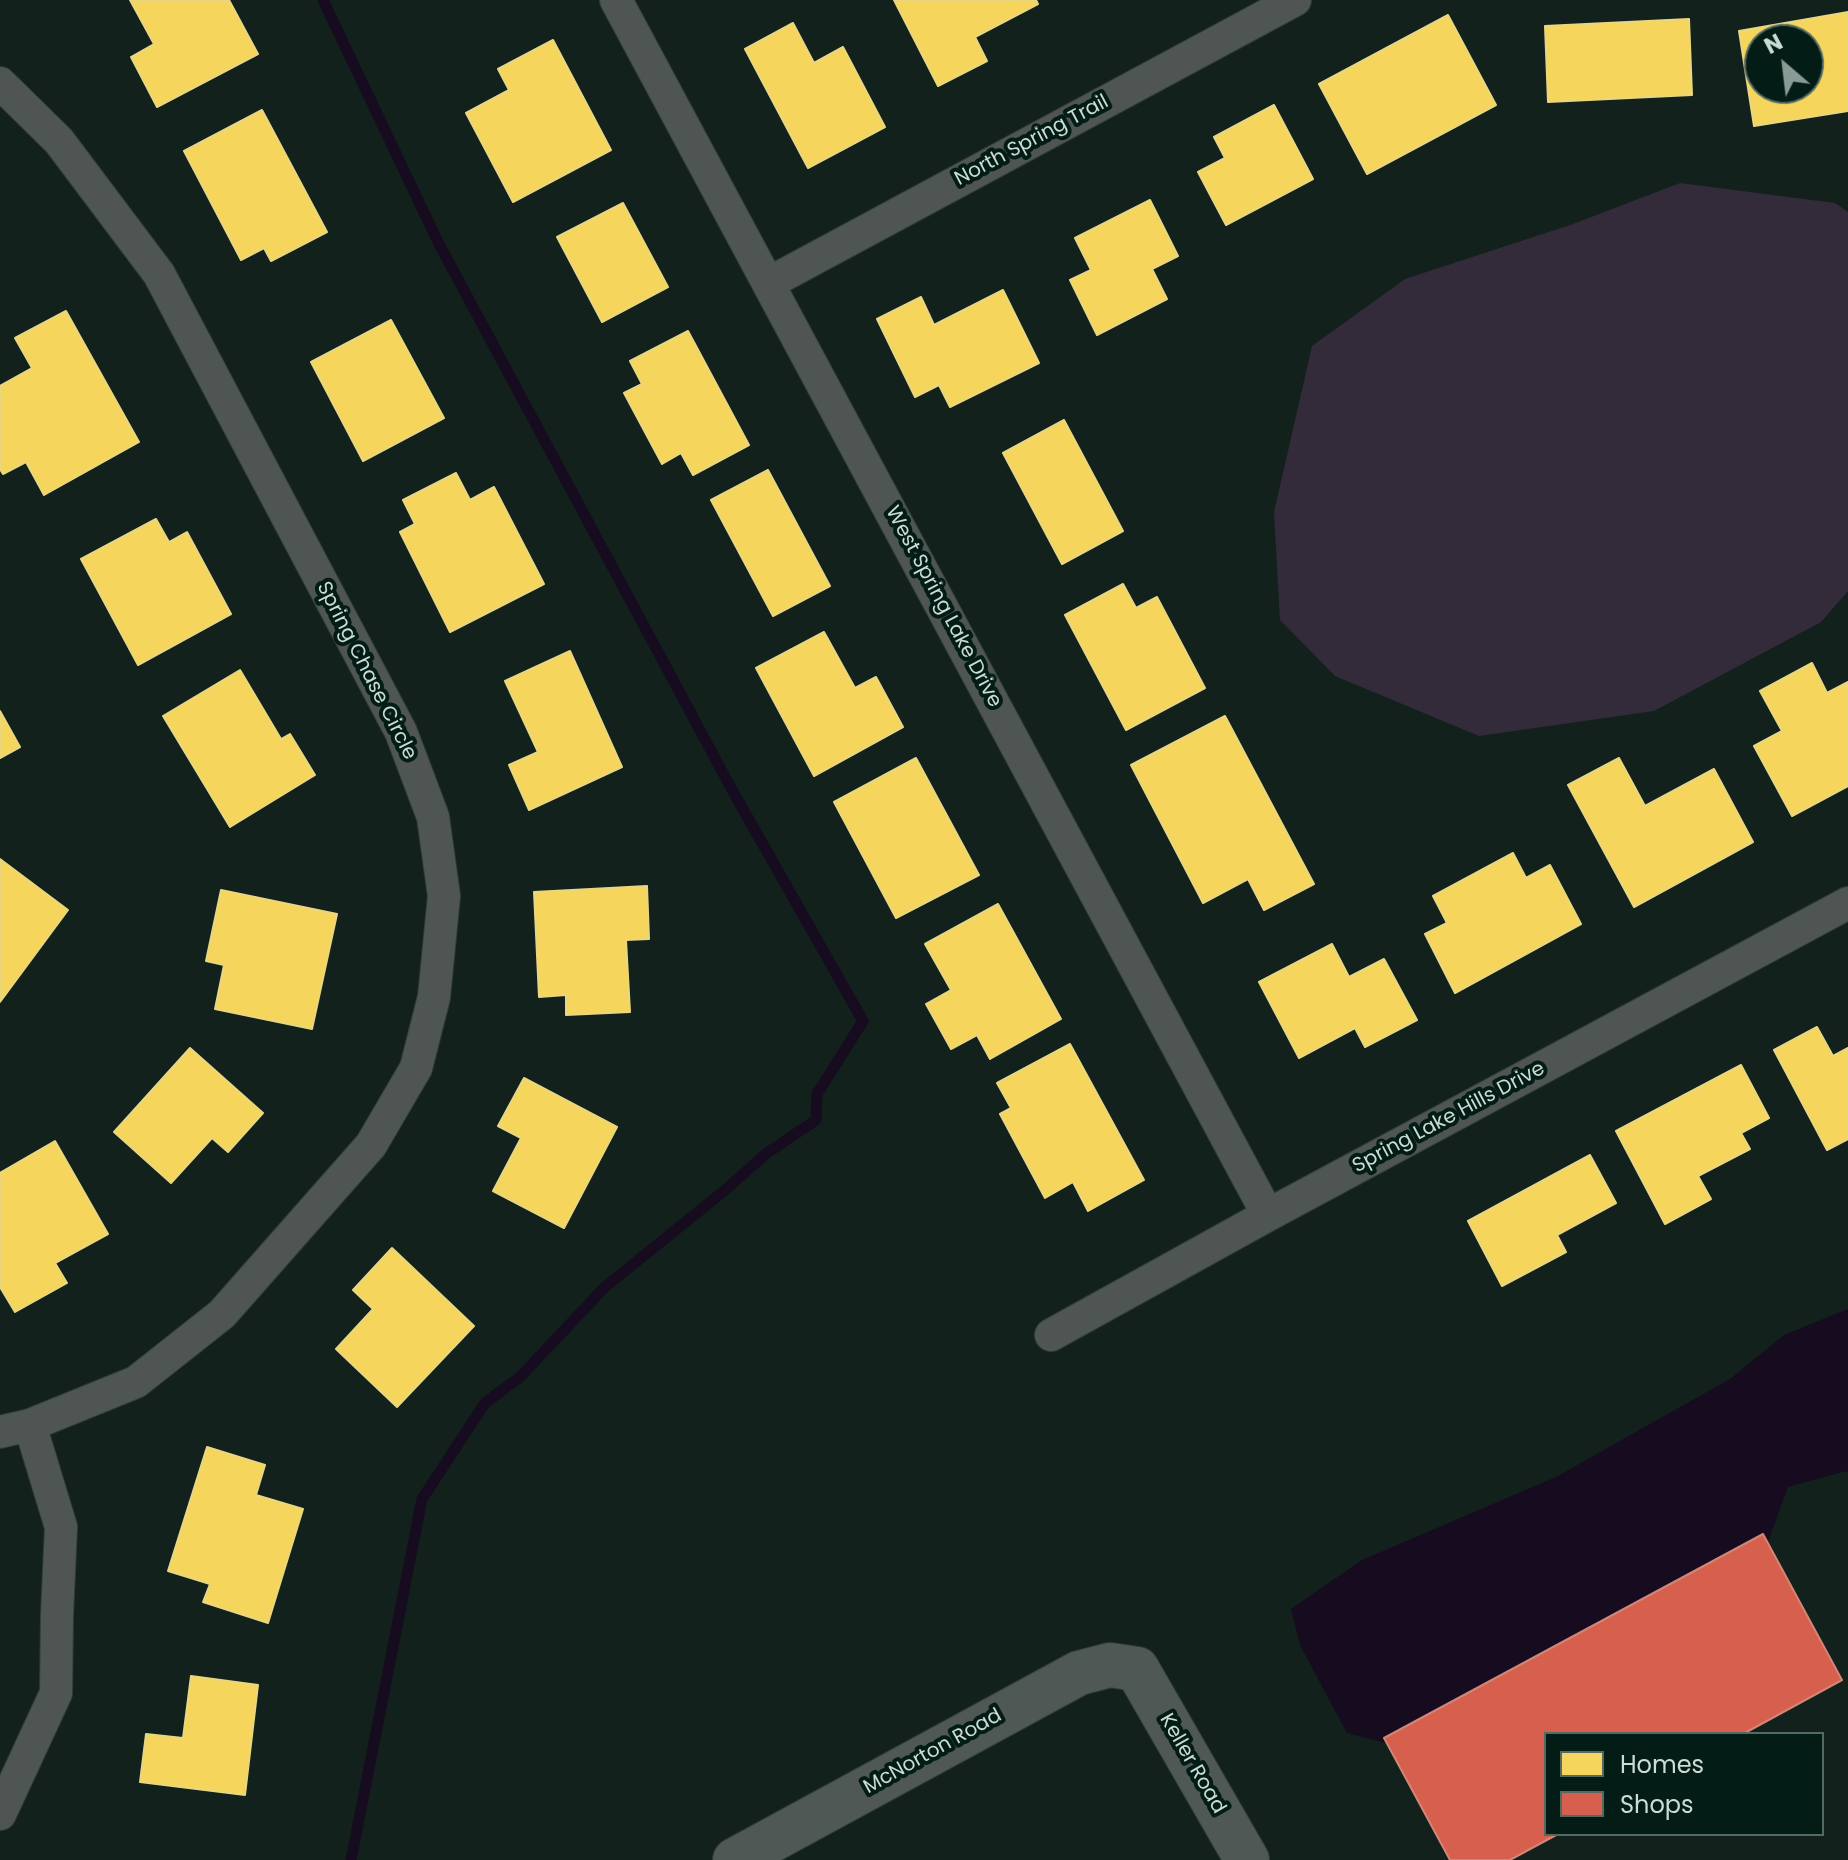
<!DOCTYPE html>
<html>
<head>
<meta charset="utf-8">
<style>
  body { margin:0 }
  #map { position:relative; width:1848px; height:1860px; overflow:hidden; background:#12211c; font-family:Poppins,sans-serif }
  canvas { display:block }
  .legend { position:absolute; left:1544px; top:1732px; width:280px; height:104px; box-sizing:border-box; background:#031d16; border:2px solid #536962; margin:0; padding:10px 14px; list-style:none; font-size:24px; color:#cbdbd5 }
  .legend li { display:flex; align-items:center; gap:16px; height:40px }
  .legend b { width:40px; border:2px solid #536962 }
  .north { position:absolute; left:1744px; top:24px; width:80px; height:80px; box-sizing:border-box; background:#031d16; border:2px solid #536962; border-radius:50%; rotate:332deg; font-size:22px; font-weight:700; line-height:32px; text-align:center; color:#cbdbd5 }
  .north::after { content:''; display:block; margin:auto; width:28px; height:36px; background:#8a9a94; clip-path:polygon(50% 0,100% 100%,50% 72%,0 100%) }
</style>
</head>
<body>
<div id="map">
<canvas width="1848" height="1860"></canvas>
<ul class="legend">
<li><b style="height:22px;background:#f6d55c"></b>Homes</li>
<li><b style="height:22px;background:#d6604d"></b>Shops</li>
</ul>
<div class="north">N</div>
</div>
<script>
const ctx = document.querySelector('canvas').getContext('2d');
ctx.lineJoin = 'round';
function fillPath(path, color) {
  ctx.fillStyle = color;
  ctx.fill(path, 'evenodd');
}
function strokePath(path, color, width, dash) {
  ctx.strokeStyle = color;
  ctx.lineWidth = width;
  ctx.lineCap = dash ? 'butt' : 'round';
  ctx.setLineDash(dash || []);
  ctx.stroke(path);
}
function drawText(font, color, halo, rows, align = 'center') {
  ctx.font = font + ' Poppins,sans-serif';
  ctx.lineWidth = 8;
  ctx.setLineDash([]);
  ctx.textBaseline = 'middle';
  ctx.strokeStyle = halo;
  ctx.fillStyle = color;
  for (const [text, x, y, turn = 0] of rows) {
    ctx.save();
    ctx.translate(x, y);
    ctx.rotate((+turn || 0) * Math.PI / 180);
    ctx.textAlign = isNaN(turn) ? turn : align;
    if (halo) ctx.strokeText(text, 0, 0);
    ctx.fillText(text, 0, 0);
    ctx.restore();
  }
}
fillPath(new Path2D(`
  M1680,183L1835,203L1848,212V591L1821,622L1654,711L1479,736L1335,676L1280,620L1274,512L1312,346L1405,279L1573,224Z`), '#332b3a');
fillPath(new Path2D(`
  M1848,1309V1473L1846,1471L1788,1487L1769,1539L1394,1745L1347,1733L1300,1645L1291,1609L1362,1560L1556,1477L1730,1379L1784,1335Z`), '#160b1f');
const homes = new Path2D(`
  M130,0H229L258,54L157,107L131,57L154,44Z
  M894,0H1036L1038,4L975,37L987,61L938,86Z
  M1848,12V111L1754,126L1739,31ZM1760,40H1808V88H1760Z
  M1448,15L1496,105L1367,174L1319,84Z
  M1689,19L1692,95L1548,102L1545,26Z
  M793,23L814,63L843,47L885,127L808,168L745,49Z
  M553,40L611,150L513,202L466,113L509,90L498,69Z
  M1274,105L1313,179L1226,225L1198,172L1225,158L1214,137Z
  M262,110L327,232L271,261L264,248L241,260L184,151Z
  M1150,200L1178,256L1152,269L1167,299L1097,335L1070,280L1091,270L1075,238Z
  M623,203L668,287L602,322L557,237Z
  M1003,290L1039,363L950,407L939,385L915,397L877,319L921,297L934,325Z
  M66,311L139,442L44,495L26,462L3,474L0,469V386L32,368L15,338Z
  M391,320L444,418L363,461L311,362Z
  M688,331L749,445L693,475L681,453L662,464L624,393L642,384L630,361Z
  M1064,420L1123,531L1062,564L1003,453Z
  M768,470L830,586L773,616L711,500Z
  M456,473L470,500L494,487L544,584L450,632L400,532L415,524L403,500Z
  M156,519L169,542L187,532L231,614L138,665L81,559Z
  M1123,584L1136,608L1157,597L1205,688L1126,730L1065,615Z
  M824,632L855,688L876,677L903,727L814,776L756,668Z
  M570,651L622,767L529,810L509,765L538,752L505,681Z
  M1812,663L1827,693L1848,682V786L1792,816L1754,746L1782,731L1760,691Z
  M240,670L281,739L290,734L315,775L230,827L163,716Z
  M0,711L20,747L0,758Z
  M1225,716L1314,884L1264,910L1248,879L1203,903L1131,765Z
  M916,758L979,875L896,918L834,802Z
  M1619,758L1645,806L1714,769L1753,842L1634,907L1568,785Z
  M1513,853L1526,878L1550,865L1581,924L1455,993L1425,934L1447,923L1433,896Z
  M0,859L68,910L0,1002Z
  M647,886L649,939L626,940L630,1012L566,1015V995L539,997L534,892Z
  M221,890L337,914L312,1029L215,1009L224,965L206,961Z
  M998,904L1061,1019L990,1059L977,1035L951,1049L926,1004L951,990L925,944Z
  M1332,944L1349,977L1384,959L1417,1020L1365,1047L1355,1028L1299,1058L1259,982Z
  M1817,1027L1833,1056L1848,1048V1139L1827,1150L1774,1050Z
  M1070,1044L1144,1180L1088,1211L1073,1182L1045,1198L1000,1114L1011,1108L997,1083Z
  M190,1048L263,1113L228,1152L212,1138L171,1183L114,1132Z
  M1741,1065L1769,1118L1741,1133L1750,1149L1698,1176L1711,1199L1665,1224L1616,1131Z
  M524,1078L617,1127L564,1228L493,1191L521,1138L498,1126Z
  M55,1141L108,1234L55,1263L67,1283L15,1312L0,1287V1173Z
  M1590,1155L1616,1203L1557,1235L1566,1252L1502,1286L1468,1221Z
  M392,1248L474,1326L397,1407L336,1349L373,1309L353,1290Z
  M207,1447L265,1465L256,1495L303,1509L268,1623L203,1602L210,1584L168,1571Z
  M191,1676L258,1685L245,1795L140,1782L146,1734L183,1738Z`);
fillPath(homes, '#f6d55c');
strokePath(homes, '#e9d780', 2);
const shops = new Path2D(`
  M1763,1534L1842,1680L1743,1734H1546V1834H1558L1510,1860H1450L1384,1738Z`);
fillPath(shops, '#d6604d');
strokePath(shops, '#d38576', 2);
strokePath(new Path2D(`
  M323,0L438,242L731,788L863,1021L817,1094L816,1120L767,1153L724,1191L605,1287L520,1377L485,1403L422,1499L351,1860`), '#160b1f', 11);
const street = new Path2D(`
  M616,0L1268,1215
  M0,83L59,141L159,274L401,732L433,817L444,896L434,997L416,1068L371,1145L222,1314L136,1382L30,1425L0,1432
  M769,283L1295,0
  M1051,1335L1268,1215L1848,903
  M0,1814L56,1693L57,1615L61,1527L30,1425`);
const secondary = new Path2D(`
  M735,1860L1079,1673L1110,1665L1137,1669L1247,1860`);
strokePath(street, '#313d39', 34);
strokePath(secondary, '#313d39', 46);
strokePath(street, '#4e5553', 32);
strokePath(secondary, '#505855', 44);
drawText('20px', '#cbdbd5', '#031d16', [
  ["North Spring Trail",1032,141,-28],
  ["West Spring Lake Drive",943,607,62],
  ["Spring Chase Circle",366,671,63],
  ["Spring Lake Hills Drive",1449,1118,-28],
  ["McNorton Road",933,1752,-29],
  ["Keller Road",1192,1764,60]
]);
</script>
</body>
</html>
